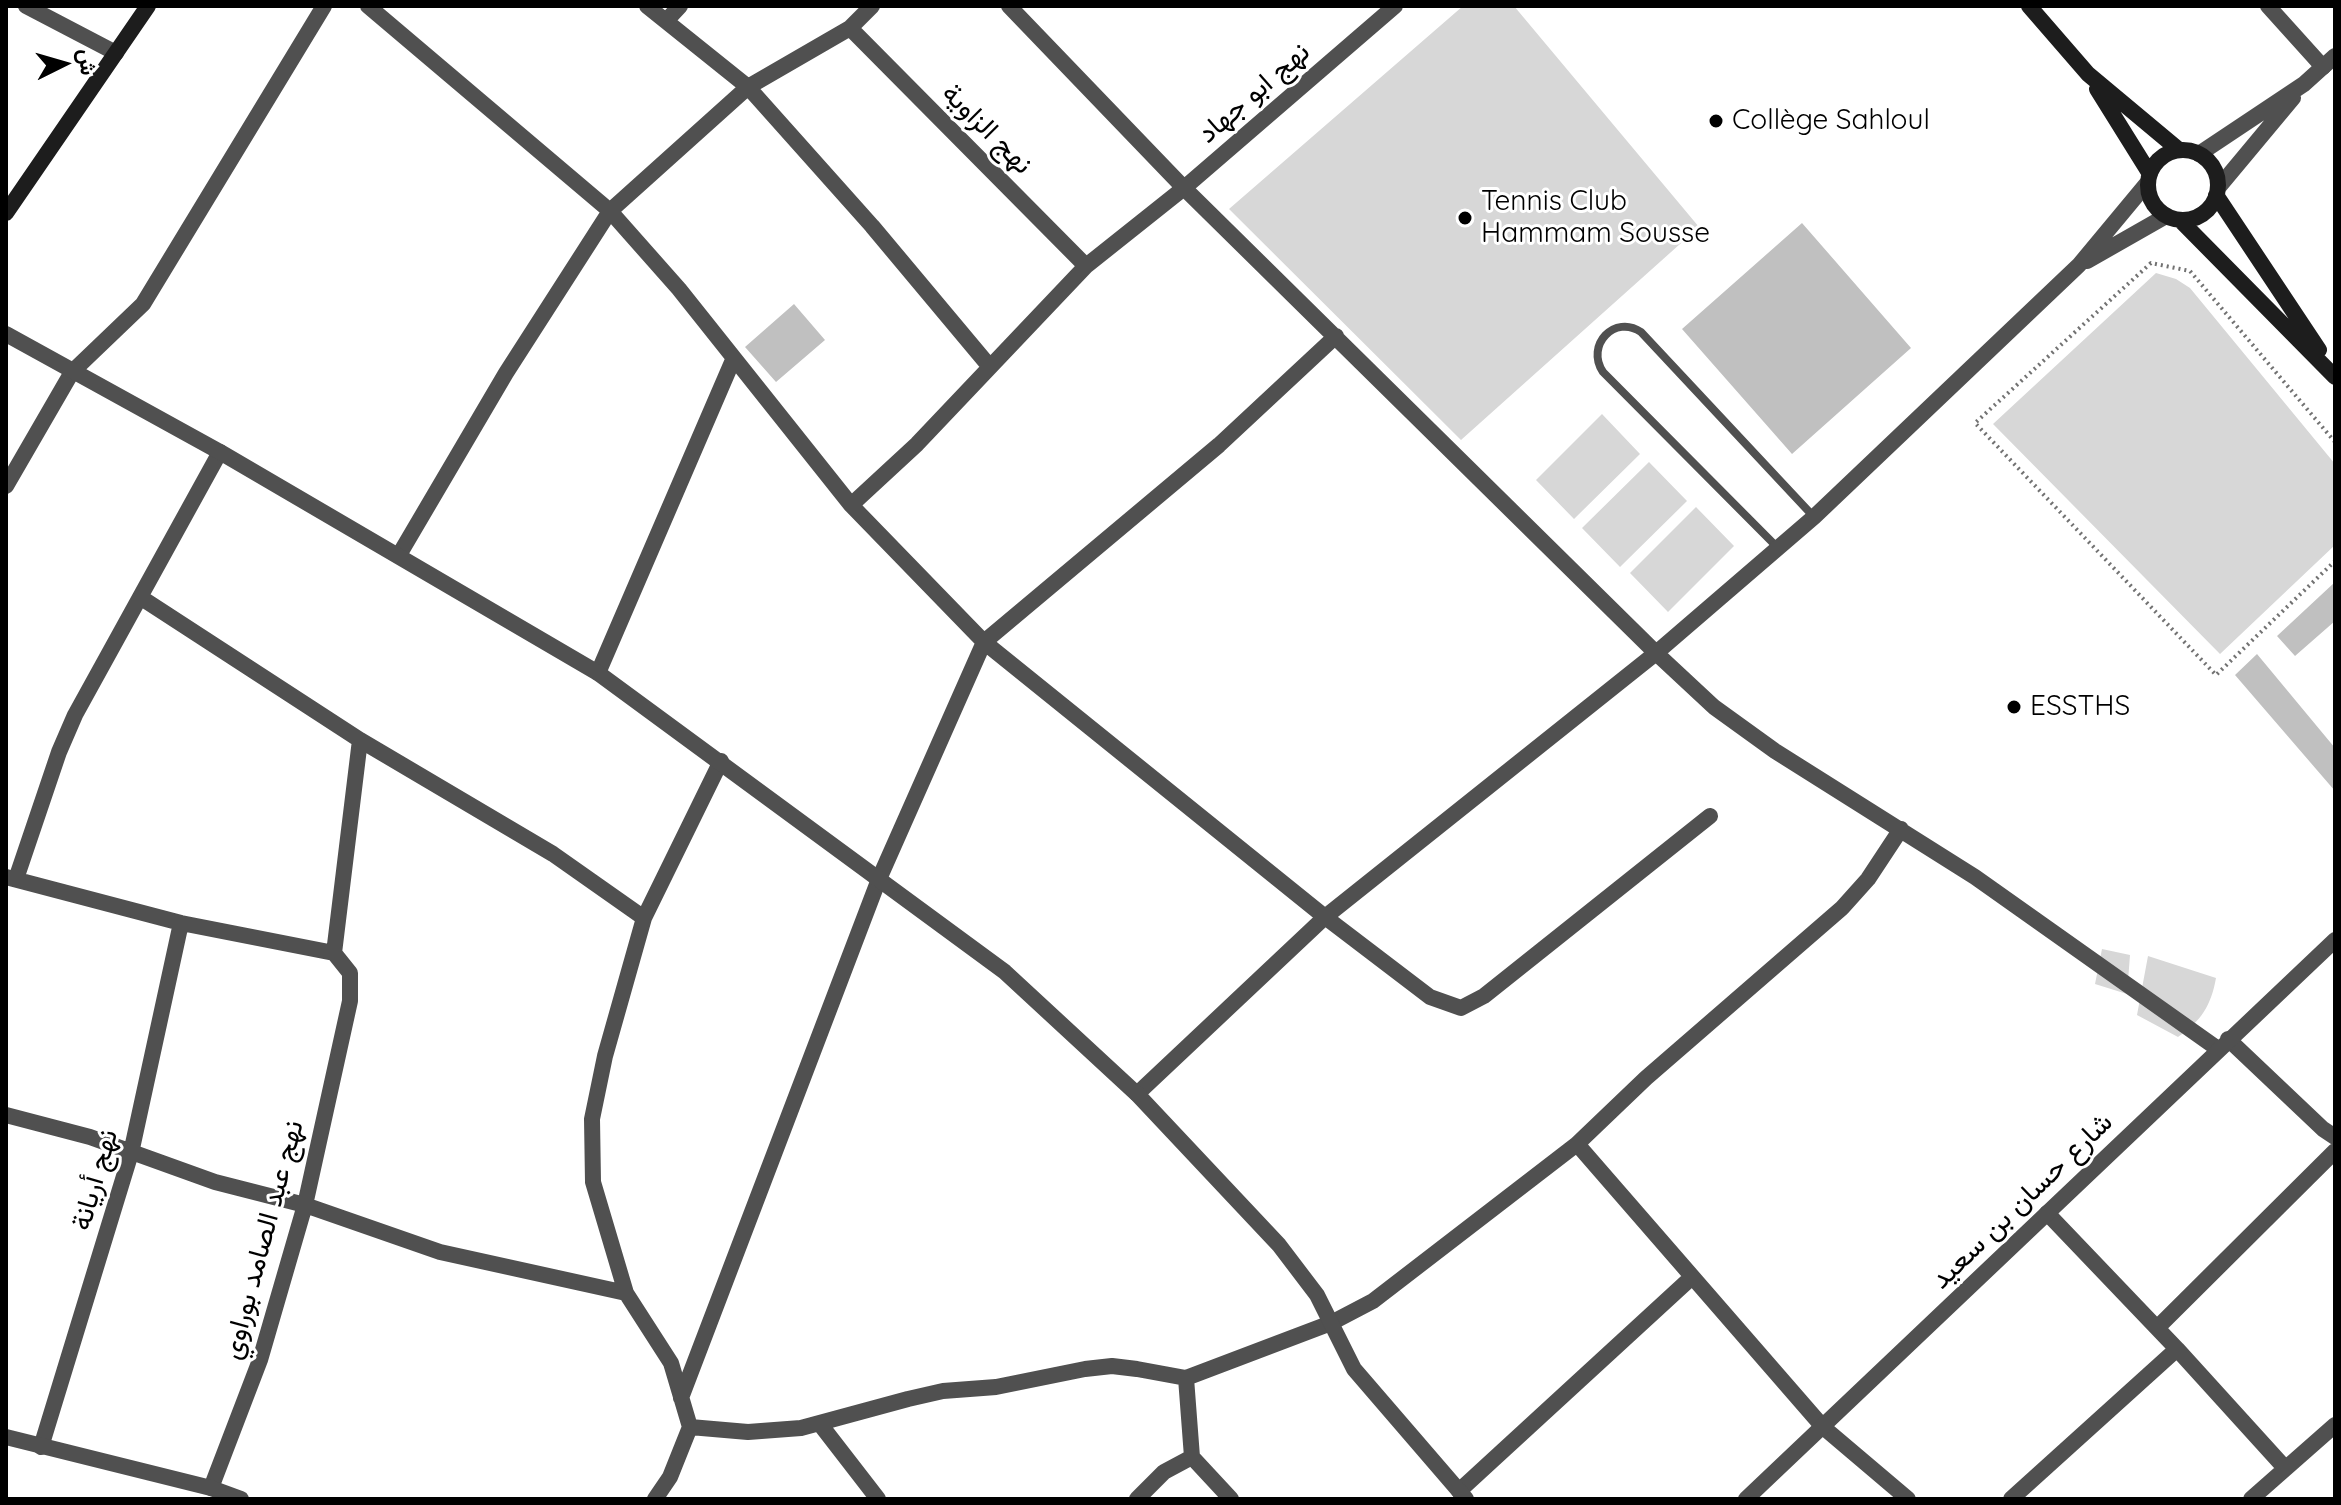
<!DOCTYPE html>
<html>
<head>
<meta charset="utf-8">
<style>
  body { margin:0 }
  #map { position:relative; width:2341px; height:1505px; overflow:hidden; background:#fff; font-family:Quicksand,Vazirmatn,sans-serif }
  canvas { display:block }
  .frame { position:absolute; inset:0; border:8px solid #000; pointer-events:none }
  .north { position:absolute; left:24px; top:24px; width:80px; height:80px; -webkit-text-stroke:6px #fff; paint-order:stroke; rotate:85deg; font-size:22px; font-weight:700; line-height:32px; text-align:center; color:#000 }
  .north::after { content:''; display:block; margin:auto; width:28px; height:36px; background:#000; clip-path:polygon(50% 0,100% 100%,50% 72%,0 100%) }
</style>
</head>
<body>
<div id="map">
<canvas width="2341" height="1505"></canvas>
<div class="frame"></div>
<div class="north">ش</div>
</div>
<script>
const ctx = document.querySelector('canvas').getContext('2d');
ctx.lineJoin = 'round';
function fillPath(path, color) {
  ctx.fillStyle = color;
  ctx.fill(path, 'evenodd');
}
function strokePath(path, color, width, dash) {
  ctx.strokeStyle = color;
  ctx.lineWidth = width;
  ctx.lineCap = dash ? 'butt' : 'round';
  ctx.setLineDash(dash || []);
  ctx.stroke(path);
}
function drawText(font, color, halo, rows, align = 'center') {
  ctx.font = font + ' Quicksand,Vazirmatn,sans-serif';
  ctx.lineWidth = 6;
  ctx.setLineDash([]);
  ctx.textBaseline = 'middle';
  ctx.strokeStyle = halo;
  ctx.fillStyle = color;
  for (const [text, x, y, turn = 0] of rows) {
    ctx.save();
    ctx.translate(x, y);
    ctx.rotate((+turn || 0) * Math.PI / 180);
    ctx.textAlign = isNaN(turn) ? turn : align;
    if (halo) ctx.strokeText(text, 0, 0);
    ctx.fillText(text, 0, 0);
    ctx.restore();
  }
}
fillPath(new Path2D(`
  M1463,6H1514L1699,227L1461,440L1229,209Z
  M2156,273L2176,279L2190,288L2335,464V545L2220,654L1993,424Z
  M1602,414L1640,454L1574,519L1536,480Z
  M1649,462L1687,501L1620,567L1582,528Z
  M1696,507L1734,546L1668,612L1630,573Z
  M2102,949L2130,955L2127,994L2095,984Z
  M2148,956L2216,978C2211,1006 2201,1021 2178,1037L2137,1015Z`), '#d7d7d7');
fillPath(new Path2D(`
  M1802,223L1911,348L1792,454L1682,329Z
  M794,304L825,340L776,382L745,347Z
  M2335,582V621L2295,656L2277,636Z
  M2257,654L2335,748V791L2235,675Z`), '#c0c0c0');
strokePath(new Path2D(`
  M2335,442L2190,271L2151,263L1975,423L2216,675L2335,561`), '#727272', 4, [2, 4]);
strokePath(new Path2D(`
  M1777,547L1603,372C1585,345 1615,314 1641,332L1814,517`), '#505050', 8);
strokePath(new Path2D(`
  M26,6L116,53
  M368,6L610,211L679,289L851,505L984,642L1325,917L1430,997L1461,1008L1484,996L1710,816
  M647,6L748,87L872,226L990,367
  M1009,6L1184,188L1656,653L1814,517L2079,265L2148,182
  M2268,6L2323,67
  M666,21L680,6
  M850,28L1086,266
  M2087,261L2166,216
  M6,486L72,372L143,304L324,6
  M851,505L917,444L1086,266L1184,188L1395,6
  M399,555L506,373L610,211L748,87L850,28L872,6
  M140,597L360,740L553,854L644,918
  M598,673L733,360
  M6,877L181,923L334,953L350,973V1001L305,1205L260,1360L211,1488
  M16,879L59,752L75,715L220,452
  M334,953L360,740
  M2228,1039L2323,1129L2335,1137
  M1137,1094L1325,917L1656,653L1714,707L1775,751L1975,877L2218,1049
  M6,1115L90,1137L215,1182L305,1205L440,1252L626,1293
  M1577,1144L1823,1427L1908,1499
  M2047,1213L2177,1349L2285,1468
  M2157,1328L2335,1151
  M1186,1378L1192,1457
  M681,1398L879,879L984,642L1219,445L1336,336
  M820,1424L878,1499
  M690,1427L748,1432L801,1428L908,1399L943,1391L996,1387L1085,1369L1112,1366L1137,1369L1186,1378L1331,1323L1373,1301L1577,1144L1646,1078L1842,908L1868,879L1901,829
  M41,1447L131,1153L181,923
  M1459,1491L1692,1277
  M655,1499L670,1477L690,1427L671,1363L626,1293L593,1182L592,1119L605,1056L644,918L721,761
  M1137,1499L1164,1472L1192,1457L1231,1499
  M2011,1499L2177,1349
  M2251,1499L2335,1425`), '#505050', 16);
strokePath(new Path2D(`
  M2199,154L2304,84L2335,56
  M2218,188L2293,98
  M6,334L220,452L598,673L1005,972L1137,1094L1279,1245L1317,1295L1354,1369L1466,1499
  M6,1437L211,1488L241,1499
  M1746,1499L2335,940`), '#505050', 16);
strokePath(new Path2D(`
  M2029,6L2088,74L2179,150
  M2097,89L2150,174
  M2148 185a35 35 0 1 1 70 0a35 35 0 1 1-70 0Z
  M2216,195L2319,350
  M6,213L148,6
  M2180,220L2335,377`), '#1d1d1d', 16);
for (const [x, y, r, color] of [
  [1716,121,8,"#000"],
  [1465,218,8,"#000"],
  [2014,707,8,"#000"]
]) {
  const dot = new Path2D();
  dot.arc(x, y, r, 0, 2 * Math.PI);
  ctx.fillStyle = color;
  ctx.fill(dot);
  strokePath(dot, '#fff', 3);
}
drawText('28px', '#000', '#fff', [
  ["نهج ابو جهاد",1254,93,-41],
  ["نهج الزاوية",987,129,45],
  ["نهج أريانة",95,1180,-74],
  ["شارع حسان بن سعيد",2022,1201,-44],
  ["نهج عبد الصامد بوراوي",263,1240,-75]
]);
drawText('28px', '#000', '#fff', [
  ["Collège Sahloul",1732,121],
  ["Tennis Club",1481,202],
  ["Hammam Sousse",1481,234],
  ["ESSTHS",2030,707]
], 'left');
</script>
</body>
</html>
